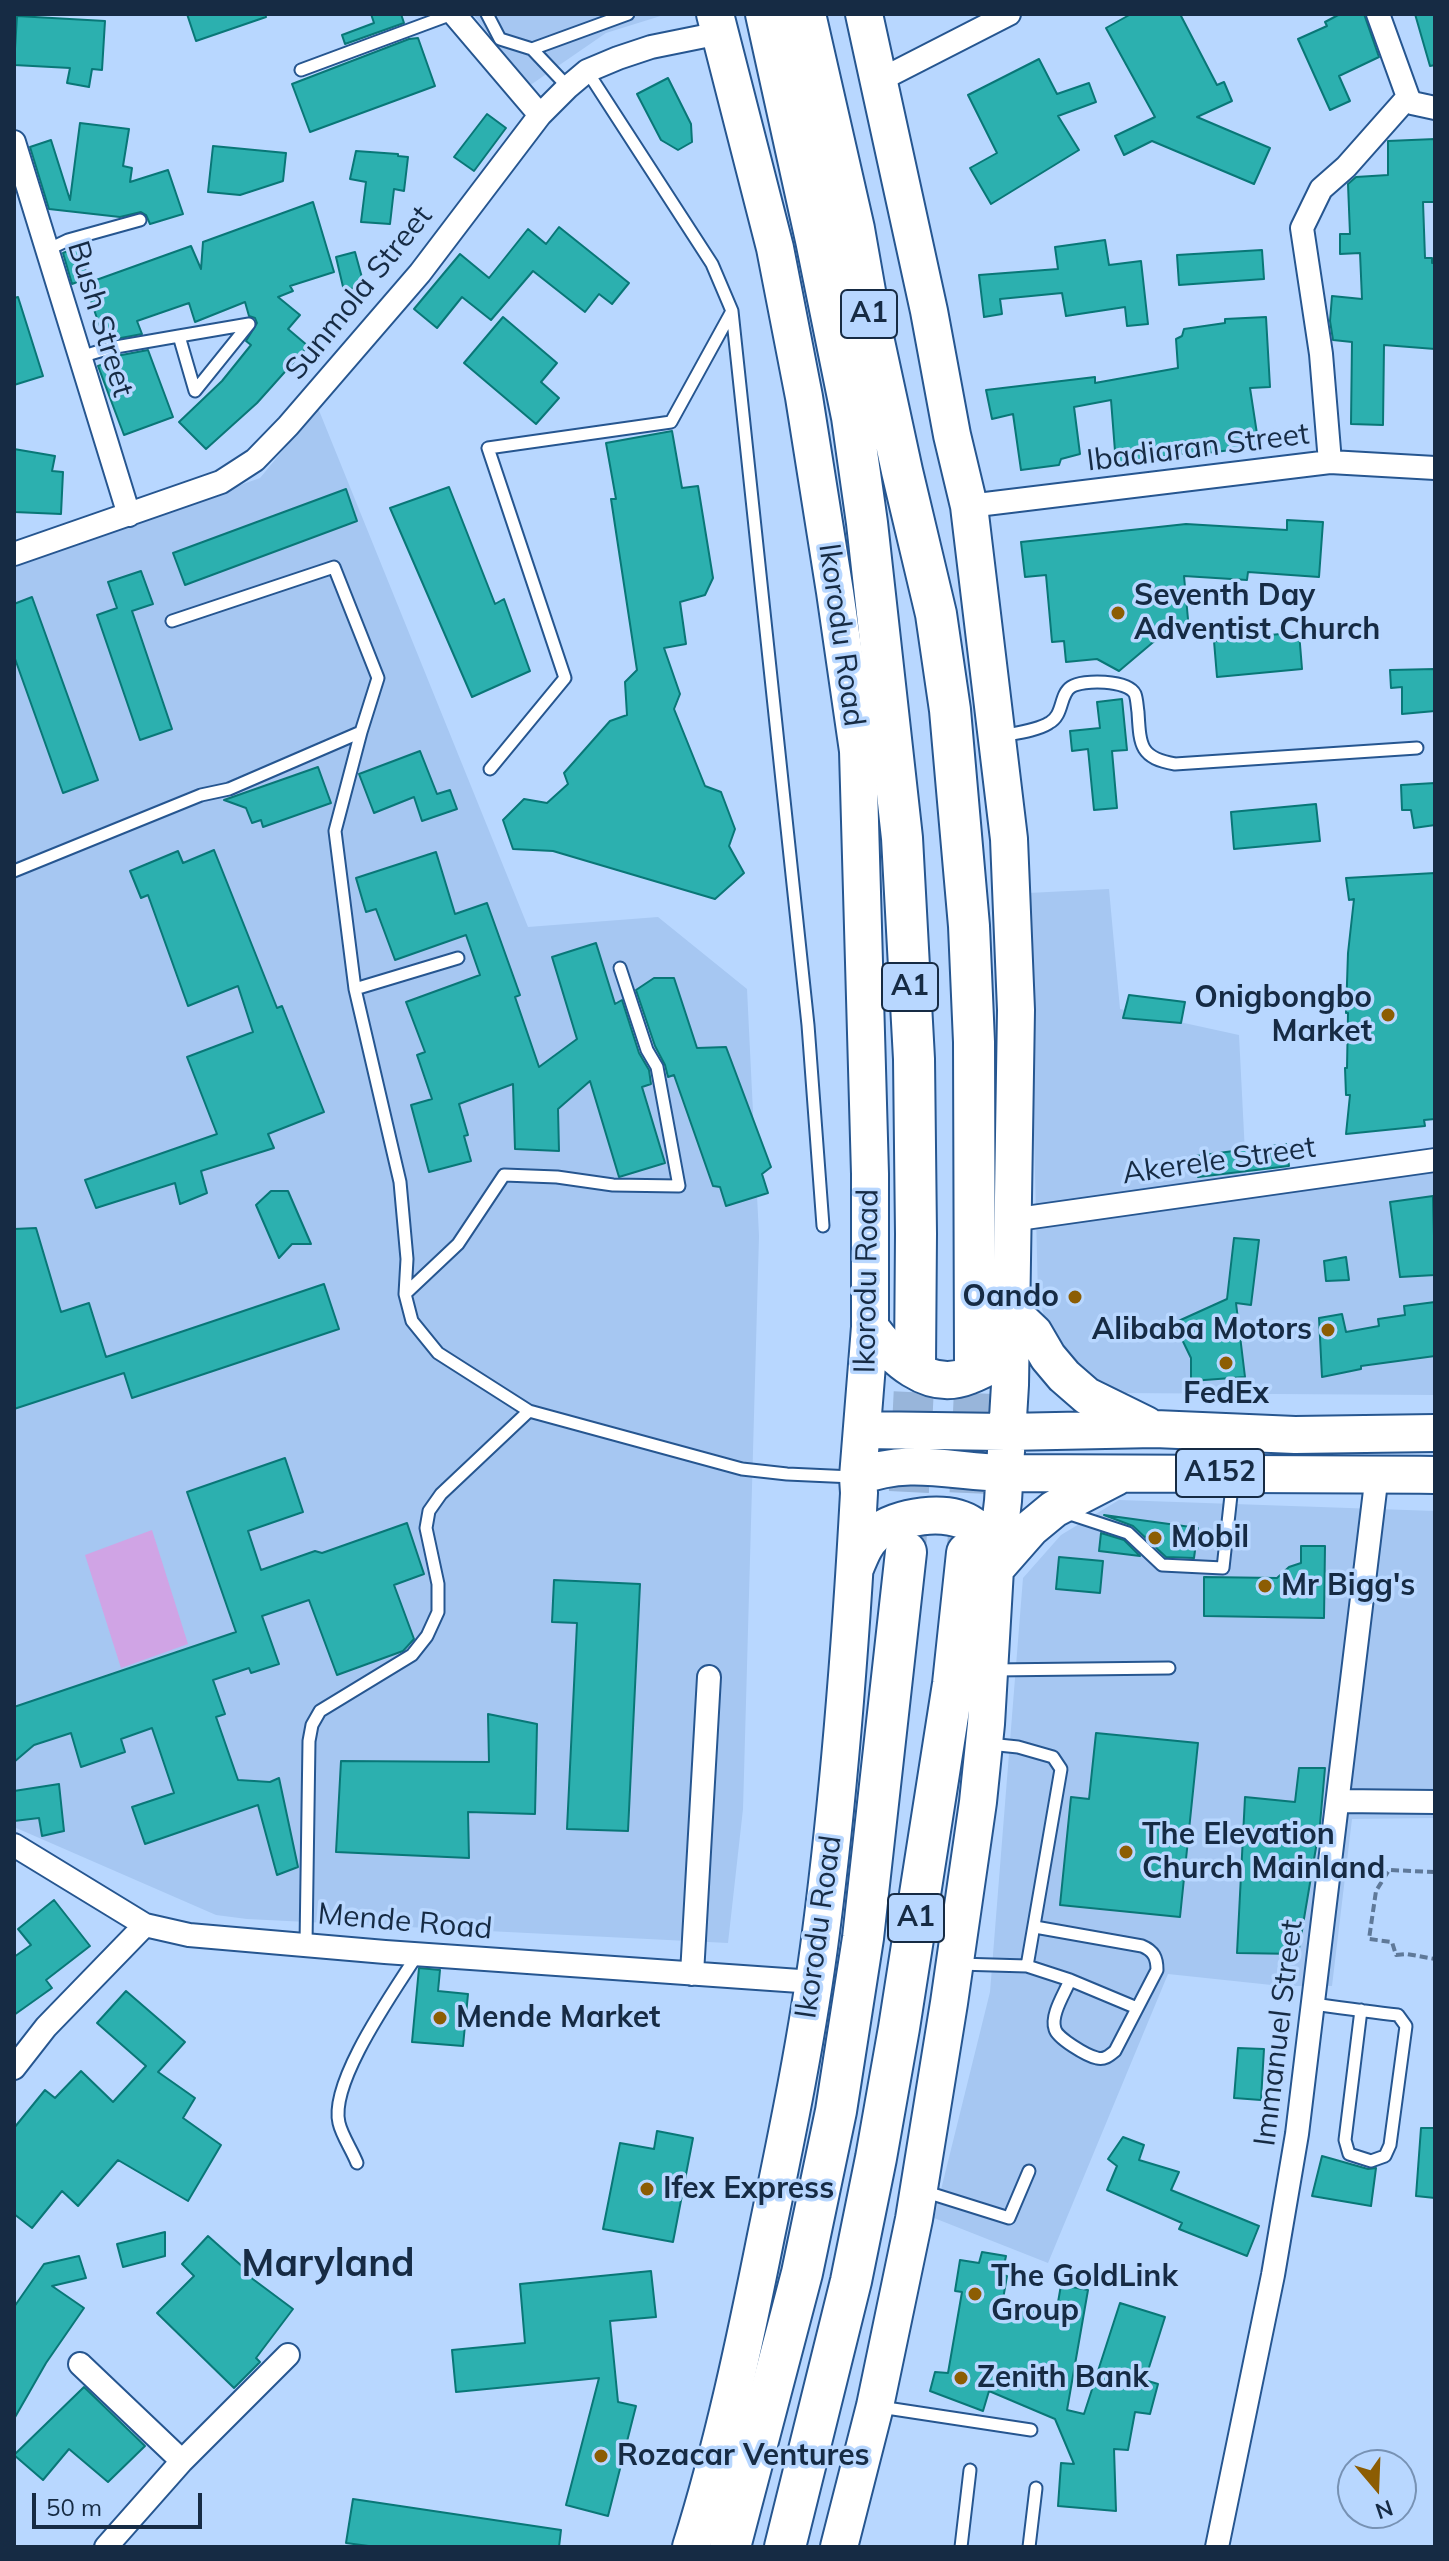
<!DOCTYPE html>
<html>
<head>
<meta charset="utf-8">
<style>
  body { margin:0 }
  #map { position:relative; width:1449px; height:2561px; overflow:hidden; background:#b8d7ff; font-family:Mulish,sans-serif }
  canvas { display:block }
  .frame { position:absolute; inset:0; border:16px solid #162b44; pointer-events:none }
  .north { position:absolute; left:1337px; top:2449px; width:80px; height:80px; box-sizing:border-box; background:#b8d7ff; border:2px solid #7792b4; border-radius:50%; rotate:161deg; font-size:22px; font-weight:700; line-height:32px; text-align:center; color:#162b44 }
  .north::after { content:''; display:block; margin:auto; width:28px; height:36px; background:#8c5d03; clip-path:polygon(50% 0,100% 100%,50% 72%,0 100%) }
  .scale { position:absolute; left:32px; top:2493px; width:170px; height:36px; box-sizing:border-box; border:4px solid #162b44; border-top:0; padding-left:10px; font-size:24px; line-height:28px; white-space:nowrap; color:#162b44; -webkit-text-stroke:6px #b8d7ff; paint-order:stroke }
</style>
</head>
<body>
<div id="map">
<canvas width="1449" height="2561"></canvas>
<div class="frame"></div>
<div class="north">N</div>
<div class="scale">50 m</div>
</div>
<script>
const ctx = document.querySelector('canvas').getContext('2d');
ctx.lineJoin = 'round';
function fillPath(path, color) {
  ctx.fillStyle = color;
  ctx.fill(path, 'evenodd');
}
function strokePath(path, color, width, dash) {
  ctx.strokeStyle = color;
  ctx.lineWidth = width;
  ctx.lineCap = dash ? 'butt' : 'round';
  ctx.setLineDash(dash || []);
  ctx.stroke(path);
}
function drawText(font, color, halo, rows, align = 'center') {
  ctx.font = font + ' Mulish,sans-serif';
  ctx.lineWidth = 7;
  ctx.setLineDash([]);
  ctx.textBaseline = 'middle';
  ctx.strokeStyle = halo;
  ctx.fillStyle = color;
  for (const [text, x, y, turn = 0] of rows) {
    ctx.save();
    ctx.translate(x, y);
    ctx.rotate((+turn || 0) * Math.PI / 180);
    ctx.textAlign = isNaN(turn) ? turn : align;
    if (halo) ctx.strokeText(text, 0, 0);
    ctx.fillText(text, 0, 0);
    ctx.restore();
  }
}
fillPath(new Path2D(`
  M473,14H667L606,33L529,86Z
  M318,408L528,927L658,917L747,989L759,1236L743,1809L728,1943L247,1919L216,1915L14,1827V566L260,478Z
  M1109,889L1120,1009L1239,1035L1247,1193L1435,1169V1395L1117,1393L1089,1377L1050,1336L1038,1295L1028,893Z
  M1119,1500L1435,1511V1818L1352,1819L1332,1986H1281L1168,1974L1048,2263L934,2218L990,1992L1023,1578L1061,1535Z`), '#a6c7f2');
fillPath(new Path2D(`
  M152,1530L188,1644L121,1668L85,1555Z`), '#d0a4e5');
const building = new Path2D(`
  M187,14H265L266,17L196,41Z
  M371,14H401L404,23L345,44L342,35L374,23Z
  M1131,14H1180L1217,85L1224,82L1232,101L1197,117L1270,148L1254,184L1152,141L1124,155L1115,136L1155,117L1106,28Z
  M1340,14H1364L1379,57L1339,76L1350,101L1330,110L1298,39L1327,26L1325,22Z
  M1415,14H1435V65L1430,66Z
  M17,16L105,21L102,70L92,69L89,87L67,83L70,68L14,65Z
  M418,38L435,86L310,132L292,84L409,39Z
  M1039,59L1057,94L1089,83L1096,102L1058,116L1079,150L991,204L970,168L997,153L968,95Z
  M668,78L691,124L692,142L678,150L661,140L637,94Z
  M487,114L506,128L474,171L454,157Z
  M80,123L129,129L123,166L132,168L130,182L168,170L183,214L150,224L146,215L141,212L120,217L49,209L30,147L51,140L70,200Z
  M1435,139V202H1423L1425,258H1432V263H1435V349L1384,345L1383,425L1351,424L1352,342L1333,340L1330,321L1332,296L1362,299L1360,253L1340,254V234H1350L1348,184L1356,177L1388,175V141Z
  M213,146L286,153L283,181L240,195L208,192Z
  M356,151L398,154V156L408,157L404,191L394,189L390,224L361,222L366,182L350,179Z
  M313,202L334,272L290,286L293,291L278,297L300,315L288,329L308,346L257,403L206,449L179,422L222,381L251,345L246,341L257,323L255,318L249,316L245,302L195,322L189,303L137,321L142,334L105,341L85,284L191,246L201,269L203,242Z
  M559,227L629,283L612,304L599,294L585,312L533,271L491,320L462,297L437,328L414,309L460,254L489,278L528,229L546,244Z
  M1105,240L1109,265L1141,261L1148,324L1127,326L1125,307L1066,316L1062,293L1000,299L1002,314L984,317L979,275L1058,269L1055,247Z
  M78,247L88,278L72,284L63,253Z
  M1262,250L1264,279L1179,285L1177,255Z
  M355,252L364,285L344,291L336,257Z
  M18,297L43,376L14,385V298Z
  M503,317L557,363L541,382L559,398L536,424L464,363Z
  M1266,317L1270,387L1250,388L1259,447L1187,455V453L1116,464L1111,400L1074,407L1080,454L1061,459L1059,465L1021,470L1013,414L992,419L986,390L1095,377V383L1178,368L1176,339L1182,336L1184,329L1225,323V319Z
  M148,350L173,417L124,435L98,366L112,361L111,357Z
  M672,431L682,488L698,486L713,578L705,595L680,602L686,644L664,648L680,694L674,709L705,786L721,792L735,829L729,846L744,873L715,899L553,851L513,849L503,820L524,799L547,803L568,784L564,773L610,721L627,715L625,682L637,670L611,499H616L606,443Z
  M14,449L55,456L52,471L63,472L61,514L14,512Z
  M449,487L495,604L504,599L530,671L472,697L390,508Z
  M346,489L357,521L185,585L173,553Z
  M1287,520L1323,522L1319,577L1248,572L1247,580L1184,576L1189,630L1164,633L1119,671L1097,659L1066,662L1064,641L1052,642L1046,575L1025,577L1021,542L1186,524L1287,530Z
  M141,571L153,604L132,611L172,729L140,740L97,615L117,608L108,582Z
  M32,597L98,780L63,793L14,656V604Z
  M1299,632L1302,669L1217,677L1214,641Z
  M1435,669V711L1402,714V687L1391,688L1390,670Z
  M1122,699L1127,750L1112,751L1117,808L1094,810L1088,749L1072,751L1070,731L1100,728L1097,702Z
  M420,751L437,794L450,790L457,809L422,821L414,797L374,813L359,774Z
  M318,767L331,803L263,827L261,820L252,823L246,808L224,800Z
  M1435,783V825L1414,828L1411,810H1402L1401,785Z
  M1316,804L1320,841L1234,849L1231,812Z
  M214,850L277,1008L282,1006L324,1112L268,1134L274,1148L201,1171L207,1193L180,1204L175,1183L96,1208L85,1180L217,1134L187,1057L253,1032L238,986L188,1006L148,895L141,898L130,871L178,851L183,863Z
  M436,852L455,914L487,903L520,995L515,997L539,1067L577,1039L552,957L596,943L615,1004L622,1000L639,1053L649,1070L651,1084L642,1087L665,1163L619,1177L590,1081L558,1109L559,1151L515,1149L513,1084L459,1104L468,1135L464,1136L471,1161L429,1172L411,1105L432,1099L417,1055L425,1052L406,1002L480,975L466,935L395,960L376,909L366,912L356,878Z
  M1435,873V1119L1424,1120L1425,1126L1346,1134L1350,1095H1346L1345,1068H1347L1348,1013H1346L1348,953L1354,899L1349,900L1346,878Z
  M654,978H674L697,1048L726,1047L771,1167L762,1174L768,1193L726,1206L720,1187L713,1186L674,1075L668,1077L665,1065L655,1046L636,990Z
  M1129,995L1185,1002L1181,1023L1123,1018Z
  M1286,1144L1289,1166L1198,1177L1196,1156Z
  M271,1191H288L311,1244H292L279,1258L256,1205Z
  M1433,1196L1435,1275L1400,1277L1390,1202Z
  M36,1228L61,1312L89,1303L106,1357L324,1284L339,1329L132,1398L124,1373L14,1409V1229Z
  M1234,1238L1259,1240L1251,1305L1236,1303L1245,1377L1191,1381V1358L1174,1323L1227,1299Z
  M1346,1257L1349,1280L1326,1281L1324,1261Z
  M1435,1302V1356L1361,1366V1369L1322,1377L1319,1318L1342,1314L1346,1332L1379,1326L1378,1319L1405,1315L1404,1306Z
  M285,1458L303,1512L248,1531L261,1570L315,1551L322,1553L407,1523L424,1574L394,1585L414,1639L403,1651L337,1675L309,1600L262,1616L279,1664L251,1673L249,1668L213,1680L225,1714L216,1717L238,1780L270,1782L279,1778L298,1867L277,1875L258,1805L145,1844L132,1807L174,1793L152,1728L121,1739L125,1752L81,1767L71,1733L34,1745L14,1762V1707L236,1632L187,1492Z
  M1104,1515L1198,1528L1194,1558L1166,1557L1133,1526Z
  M1101,1533L1124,1540L1140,1556L1099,1551Z
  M1301,1546H1325L1324,1618L1204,1616V1577L1277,1578L1289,1567L1301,1563Z
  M1059,1557L1103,1561L1100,1593L1056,1589Z
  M554,1580L640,1584L628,1831L567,1829L577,1623L552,1622Z
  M488,1714L537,1724L535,1814L468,1812L469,1858L336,1852L341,1761L489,1762Z
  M1096,1733L1198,1743L1180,1917L1060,1905L1071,1797L1089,1799Z
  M1299,1768H1325L1320,1824L1298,1954L1237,1953L1245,1797L1295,1802Z
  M59,1784L64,1831L42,1836L39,1818L14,1821V1791Z
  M54,1900L90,1946L46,1980L52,1988L14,2015V1957L31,1945L18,1929Z
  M419,1968L440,1970L438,1991L468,1994L463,2046L412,2042Z
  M126,1991L185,2042L158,2072L195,2098L183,2118L221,2145L188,2201L118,2160L78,2206L62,2191L32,2228L14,2214V2128L45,2090L55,2098L81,2071L113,2102L146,2066L97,2023Z
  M1238,2048L1264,2049L1261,2100L1234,2098Z
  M1421,2128H1435V2198L1416,2196Z
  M657,2131L693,2138L673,2242L603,2229L620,2143L654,2149Z
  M1123,2137L1144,2145L1139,2160L1179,2172L1171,2190L1259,2226L1247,2256L1179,2229L1182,2223L1107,2190L1117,2166L1108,2159Z
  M1322,2156L1368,2169L1376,2168L1371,2206L1312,2196Z
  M165,2232V2256L123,2267L117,2244Z
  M208,2236L244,2268L242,2271L293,2309L256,2358L260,2362L234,2388L157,2313L194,2276L182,2264Z
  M982,2252L1006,2256L1002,2275L1007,2276L1002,2305L1056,2314L1061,2285L1088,2290L1067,2410L1084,2414L1120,2303L1165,2317L1145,2380L1158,2384L1150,2414L1135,2412L1128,2450L1114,2449L1116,2511L1058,2506L1061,2463L1074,2464L1055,2419L989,2391L983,2411L930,2391L935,2372L948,2373L962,2292L955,2291L960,2260L979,2263Z
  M79,2256L86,2278L52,2286L84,2308L46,2363L14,2419V2307L44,2264Z
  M651,2271L656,2317L610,2321L618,2402L636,2406L608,2516L566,2505L599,2378L456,2392L452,2350L525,2343L520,2284Z
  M84,2387L145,2446L108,2482L69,2449L43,2480L14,2455Z
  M353,2499L561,2530L559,2547H376L346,2543Z`);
fillPath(building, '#2cb0af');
strokePath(building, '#097777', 2);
strokePath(new Path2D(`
  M906,1552L915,1365
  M967,1553L975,1366`), '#98b5da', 40, [40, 20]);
const service = new Path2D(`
  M487,14L500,39L532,49L568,87
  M532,49L628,14
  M301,70L452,14
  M587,71L712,264L732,311L808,1025L823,1226
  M47,250L68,240L140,220
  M179,336L249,324
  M80,357L110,348L179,336L195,391L249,324
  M172,621L334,567L378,678L361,732
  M1001,736C1016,733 1036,731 1049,723C1064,715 1059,695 1071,687C1083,679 1128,680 1135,694C1137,699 1137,706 1138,712C1140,746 1140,758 1175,764L1417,748
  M490,769L565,678L488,448L671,422L732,311
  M14,871L201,795L229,789L361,732L335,831L355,989L400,1182L407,1259L405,1294L412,1321L438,1353L529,1411L742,1469L787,1474L853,1477
  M355,989L458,958
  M405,1294L458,1244L504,1175L557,1177L613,1185L679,1186L657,1067L647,1050L620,968
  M1064,1512L1128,1533L1162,1565L1223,1568L1233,1477
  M993,1670L1169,1668
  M989,1744L1018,1747L1053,1757L1061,1769L1027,1966
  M1035,1927L1142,1946C1154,1951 1157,1958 1157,1970L1115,2051C1109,2056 1104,2060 1097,2058C1087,2056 1057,2038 1055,2029C1050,2015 1065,1993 1070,1980
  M306,1944L309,1741L312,1725L320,1711L412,1655L427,1636L438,1612V1584L426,1528L429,1511L441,1494L529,1411
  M958,1964L1027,1966L1070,1980L1137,2008
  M1314,2004C1342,2008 1370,2012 1398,2015L1406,2026L1390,2145L1385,2156L1371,2161L1349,2154L1345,2140L1361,2010
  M357,2163C352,2150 342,2136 339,2123C329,2082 395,1990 417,1955
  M923,2191L1009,2218L1029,2171
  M880,2407L1031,2430
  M961,2547L970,2470
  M1029,2547L1036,2488`);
const minor = new Path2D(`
  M454,14L540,115
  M1378,14L1408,97
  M880,80L1009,14
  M1408,97L1412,103L1435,108
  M14,142L129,515
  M1330,462L1321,354L1302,228L1321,189L1346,167L1408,97
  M969,506L1330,462L1435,468
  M14,554L221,482L255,460L288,426L420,273L540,115L568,87L587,71L618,58L651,47L720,33
  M1011,1220L1435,1160
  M1338,1801L1435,1802
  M14,1845L145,1925L189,1935L385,1952L814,1982
  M692,1974L709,1677
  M14,2068L46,2027L145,1925
  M80,2364L182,2461
  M106,2547L182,2461L288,2355
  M1217,2547L1273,2275L1297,2134L1377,1474`);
const primary = new Path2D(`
  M870,1327C893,1358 928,1392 968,1376C978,1372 989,1368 995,1360C1004,1347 1008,1328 1013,1313L1034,1333L1048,1357L1064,1376L1087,1396L1146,1425
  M863,1430L1006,1432L1155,1429L1295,1435L1435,1433
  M858,1477C911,1456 955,1473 1008,1473C1151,1474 1293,1473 1435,1475
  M856,1566C861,1554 865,1543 875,1534C896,1516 948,1508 972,1525C985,1534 990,1554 995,1569
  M995,1569L1031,1528L1054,1509L1116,1477
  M691,2547C723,2445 745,2341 766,2236C787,2135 808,2034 821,1932C840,1786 851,1640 859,1493L858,1477L870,1327V1174L858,751L835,592L804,397L775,248L715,14
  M839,2547L875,2406L914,2219L949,2003L978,1802L986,1724L995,1569L1003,1501L1010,1385L1016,1010L1009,839L969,506L952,435L929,311L864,14`);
const motorway = new Path2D(`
  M766,14L816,240L852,417L867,523L902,838L914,1059L916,1234L915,1365
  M805,14L854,229L873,337L902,471L936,614L950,710L969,926L974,1042L975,1366
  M730,2547L802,2273L836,2111L863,1938L906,1552
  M785,2547L851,2281L876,2158L899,2028L953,1684L967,1553`);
strokePath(service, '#265690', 15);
strokePath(minor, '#265690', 26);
strokePath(primary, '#265690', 40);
strokePath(motorway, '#265690', 44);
strokePath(new Path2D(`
  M1435,1872L1389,1870L1376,1891L1369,1939L1392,1942L1396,1955L1407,1954L1435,1959`), '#5f7999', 4, [8, 4]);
strokePath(service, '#fff', 11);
strokePath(minor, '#fff', 22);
strokePath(primary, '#fff', 36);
strokePath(motorway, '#fff', 40);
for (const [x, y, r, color] of [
  [1118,613,8,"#8c5d03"],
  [1388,1015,8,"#8c5d03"],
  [1075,1297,8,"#8c5d03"],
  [1328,1330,8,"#8c5d03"],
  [1226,1363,8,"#8c5d03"],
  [1155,1538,8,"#8c5d03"],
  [1265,1586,8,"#8c5d03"],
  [1126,1852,8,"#8c5d03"],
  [440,2018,8,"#8c5d03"],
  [647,2189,8,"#8c5d03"],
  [975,2294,8,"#8c5d03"],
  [961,2378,8,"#8c5d03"],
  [601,2456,8,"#8c5d03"]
]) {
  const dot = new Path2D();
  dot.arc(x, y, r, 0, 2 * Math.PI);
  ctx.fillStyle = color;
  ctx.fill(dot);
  strokePath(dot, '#b8d7ff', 3);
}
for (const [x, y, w] of [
  [869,314,56],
  [910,987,56],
  [1220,1473,88],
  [916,1918,56]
]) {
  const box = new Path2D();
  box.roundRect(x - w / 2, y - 24, w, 48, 6);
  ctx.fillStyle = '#b8d7ff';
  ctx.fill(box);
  strokePath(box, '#162b44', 2);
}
drawText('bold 28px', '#162b44', null, [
  ["A1",869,314],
  ["A1",910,987],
  ["A152",1220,1473],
  ["A1",916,1918]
]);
drawText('30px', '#162b44', '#b8d7ff', [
  ["Sunmola Street",359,293,-51],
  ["Bush Street",100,319,73],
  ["Ibadiaran Street",1198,448,-7],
  ["Ikorodu Road",841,635,82],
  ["Akerele Street",1219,1161,-8],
  ["Ikorodu Road",867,1281,-89],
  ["Mende Road",405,1922,5],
  ["Ikorodu Road",819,1927,-82],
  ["Immanuel Street",1279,2033,-83]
]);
drawText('bold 30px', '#162b44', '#b8d7ff', [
  ["Seventh Day",1134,596],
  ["Adventist Church",1134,630],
  ["Onigbongbo",1372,998,"right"],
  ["Market",1372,1032,"right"],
  ["Oando",1059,1297,"right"],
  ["Alibaba Motors",1312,1330,"right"],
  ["FedEx",1226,1394,"center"],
  ["Mobil",1171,1538],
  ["Mr Bigg's",1281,1586],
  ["The Elevation",1142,1835],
  ["Church Mainland",1142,1869],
  ["Mende Market",456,2018],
  ["Ifex Express",663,2189],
  ["The GoldLink",991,2277],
  ["Group",991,2311],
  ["Zenith Bank",977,2378],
  ["Rozacar Ventures",617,2456]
], 'left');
drawText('bold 38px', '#162b44', '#b8d7ff', [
  ["Maryland",328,2265]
]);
</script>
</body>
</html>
